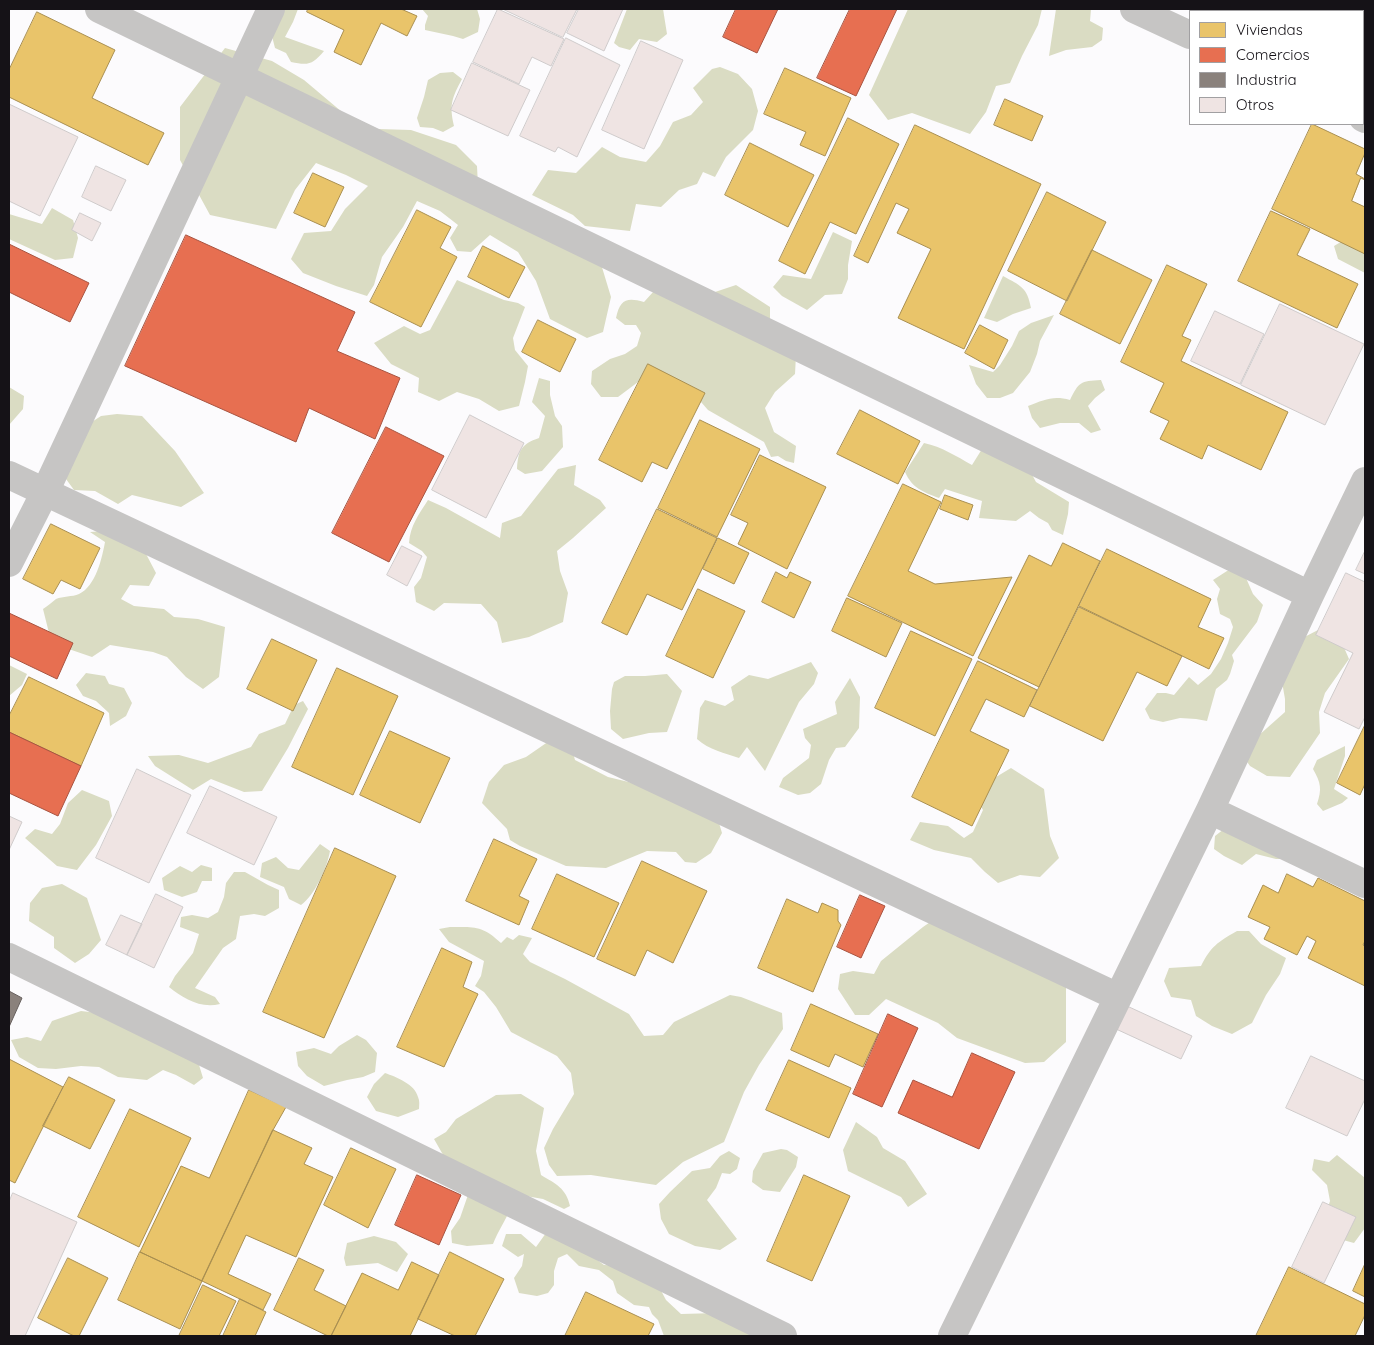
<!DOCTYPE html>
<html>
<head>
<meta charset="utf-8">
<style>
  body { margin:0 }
  #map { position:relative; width:1374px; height:1345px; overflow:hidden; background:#fcfbfd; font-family:Quicksand,sans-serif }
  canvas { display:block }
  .frame { position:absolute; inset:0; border:10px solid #151217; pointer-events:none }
  .legend { position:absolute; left:1189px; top:10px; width:175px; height:115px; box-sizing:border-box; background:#fff; border:1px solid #a1a0a2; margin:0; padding:6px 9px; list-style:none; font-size:15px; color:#151217 }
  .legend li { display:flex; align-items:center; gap:10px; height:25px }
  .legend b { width:25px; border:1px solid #a1a0a2 }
</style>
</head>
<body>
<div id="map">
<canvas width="1374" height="1345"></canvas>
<div class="frame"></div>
<ul class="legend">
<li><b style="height:14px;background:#e9c46a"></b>Viviendas</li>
<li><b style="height:14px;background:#e76f51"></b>Comercios</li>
<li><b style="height:14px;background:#8a817c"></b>Industria</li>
<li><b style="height:14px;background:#efe4e3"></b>Otros</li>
</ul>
</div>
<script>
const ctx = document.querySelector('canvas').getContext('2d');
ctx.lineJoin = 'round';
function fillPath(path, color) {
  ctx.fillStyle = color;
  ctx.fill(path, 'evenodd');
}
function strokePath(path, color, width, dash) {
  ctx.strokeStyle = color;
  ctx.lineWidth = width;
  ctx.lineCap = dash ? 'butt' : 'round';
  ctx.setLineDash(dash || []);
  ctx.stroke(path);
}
fillPath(new Path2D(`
  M265,9H298L293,22L285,37L324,51C313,64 309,66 291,62L286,53L275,48Z
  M422,9H477L480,19L478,32L463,39L453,36L425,30V25L428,16Z
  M627,9H663L667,34L657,42L639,39L630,50L619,47L614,43Z
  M908,9H1042L1038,25L1022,56L1010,83L996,86L986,112L970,134L912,113L888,120L869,95Z
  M1056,9H1091L1090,21L1103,28L1102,40L1092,47L1066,50L1049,56Z
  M225,48L272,61L304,80L342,112L378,129L411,130L456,145L477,166L479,206L601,264L611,297L603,332L587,338L550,319L536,281L518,252L490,235L471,252L457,251L450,238L458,225L440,211L417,201L403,227L382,257L374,285L367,296L336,286L303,273L291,259L304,233L331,231L345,209L368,186L346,175L316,163L295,190L276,229L210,215L180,160V107Z
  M720,67L738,74L752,89L758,111L753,130L726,157L715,177L703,172L697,184L679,190L661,207L636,204L630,231L585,226L573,215L532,195L548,170L576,173L602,147L620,157L646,162L660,146L673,122L691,115L703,102L693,88L712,69Z
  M453,72L462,79C452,98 449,104 454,126L443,132L433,128L420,127L417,118L424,97L428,80L440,73Z
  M52,208L73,220L78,238L73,258L55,260L9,239V214L42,224Z
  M1359,231L1365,233V273L1338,259L1334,246Z
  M833,232L852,241L848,265V279L842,294L825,295L807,310L782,296L773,287L783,275L811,279Z
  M1003,276C1021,286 1027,287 1031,308L1013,314L997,322L984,318Z
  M457,280L504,300L518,303L525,307L513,338L515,350L528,366L525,382L519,406L499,411L479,399L457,392L439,401L418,392L419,378L391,364L374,343L404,326L420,334L430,330Z
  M736,285L770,307V338L796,355L795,374L775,392L765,408L774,432L796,446L794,463L786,461L778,456L771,457L764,442L708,410L694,394L638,382L618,397H601L591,384L592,371L610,359L625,354L637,346L641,333L636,325H625L616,318C620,300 626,297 644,302L654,291L688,301Z
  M1054,315L1040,341L1037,354L1030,372L1013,393L1000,398H987L976,384L969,365L993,372L1000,365L1012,346L1019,331L1031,323Z
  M539,378L550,381V395L555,416L562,426L563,447L542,471L525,474L517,469C518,451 521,444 539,438L545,416L532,402Z
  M1101,380L1105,390L1095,398L1088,406L1101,430L1091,433L1079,423H1060L1040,428L1032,418L1028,406C1044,400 1053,395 1070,400C1079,382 1080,381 1101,380Z
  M9,387L24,396L23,409L9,425Z
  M117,414L142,416L175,451L204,493L181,507L132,495L118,504L95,491L74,490L66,479L78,431L101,416Z
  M924,443C942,447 956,456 972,465L982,449L1029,469L1036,482L1069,502L1068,514L1063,535L1052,530L1048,523L1039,518L1030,511L1016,521L979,518L982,501L945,489L939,498C923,492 912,488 905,472Z
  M576,465L574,485L600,500L606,508L573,538L557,551L560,571L568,593L563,622L529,637L502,643L497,622L481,604L444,603L434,611L416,602L414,587L421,578L427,557L422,551L409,543C410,526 419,514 428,500L446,508L500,538L502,523L521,516L558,469Z
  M105,531L145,552L156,573L149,586L130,585L121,599L134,606L164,609L174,617L198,619L225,627L219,677L203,689L186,677L167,657L153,652L110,645L92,657L60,646L49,633L43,609C48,606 52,602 56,599C63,596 72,597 79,594C96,586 102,558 105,542L90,532Z
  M1237,567L1246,578L1253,594L1263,605L1257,622L1232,655L1234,661L1230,674L1227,680L1216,689L1207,721L1196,719L1180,718L1163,722L1150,719L1145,709L1157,693H1166L1174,695L1189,677L1198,685L1211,674L1221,659L1228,643L1233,627L1230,619L1220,614L1217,599L1220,589L1213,580L1227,571Z
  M1318,630L1339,636L1349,659L1325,693L1319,712L1320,733L1290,777L1267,776L1250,766L1240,752L1285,712V699L1278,659L1291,644Z
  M811,662L818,673L814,684L799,702L765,771L747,747L739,758C725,753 709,750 697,739L700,708L705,700L725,706L734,700L731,687L749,675L768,679Z
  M9,665L27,674L22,685L9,696Z
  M86,673L105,676L109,684L124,688L132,703L126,716L110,726L109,713L96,701L83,696L76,685Z
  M667,674L682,691L667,732L649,733L623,739L611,729L610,711L612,689L614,682L625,676H645Z
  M850,678L860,697L859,728L845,747L836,748L829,760L821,784L810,793L798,795L779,787L783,778L809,758L811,745L805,738L803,729L837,714L835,702Z
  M303,701L308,709L288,748L262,791L244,792L211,779L193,790L155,766L148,756L179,755L208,763L251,747L259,734L285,724L294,705Z
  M552,739L570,742L575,760L608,777L641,785L716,813L722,833L711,853L696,863L685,862L676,852L647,851L606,868L566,866L520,846L510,840L507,829L482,803L489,782L504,765L526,757Z
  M1345,746V756L1334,789L1348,798L1342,803L1323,811L1317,804C1322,789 1321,783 1313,769L1317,760Z
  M1011,768L1044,789L1050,836L1059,858L1040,877L1020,875L998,883L985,872L971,858L934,850L910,840L920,822L948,826L964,838L973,832L983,810L978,802L986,783Z
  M82,790L109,801L112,816L96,845L77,870L57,866L25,838L35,829L52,834L60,824L68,803Z
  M1224,829L1286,859H1276L1256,854L1242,865L1224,856L1214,849L1215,836Z
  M320,844L330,851C327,868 315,895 301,905L289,899L284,887L260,877L262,863L276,857L288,868L299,870Z
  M201,865L212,868V881H202L197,892L182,897L164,890L162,878L180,866L192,872Z
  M234,872H245L268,885L279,890V908L265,916L254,914L240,916L236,939L223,948L195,988L215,997L220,1004C200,1009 183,998 169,987L175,976L193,953L199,934L180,927L181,917L192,915L208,918L218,912L224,897L226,883Z
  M62,884L87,898L101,940L89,954L75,963L54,948V937L29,921L30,903L42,888Z
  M952,907L1066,966V1042L1044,1062L1025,1063L957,1038L938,1023L886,999L869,1015H855L838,989L840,974L853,971L874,974L881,961L923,927Z
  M450,927C474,927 482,925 501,943L507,937L513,940L519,935L532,938L523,954L530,962L565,979L629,1014L644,1036L663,1035L674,1022L730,995L741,997L782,1013L783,1029L759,1065L744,1092L724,1142L683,1162L656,1185L591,1175L557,1176L549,1165L544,1148L553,1129L574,1094L571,1073L557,1056L511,1032L496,1007L484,992L475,986L481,976L484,961L449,942L439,929Z
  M1237,931H1249L1261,944L1286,958L1280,974L1266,995L1252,1023L1232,1034L1212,1026L1196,1016L1191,1000L1171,997L1164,981L1169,968L1201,966C1211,946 1218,942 1237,931Z
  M81,1011L98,1013L196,1055L203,1078L194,1085L176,1075L163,1070L147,1080L118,1077L99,1067L81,1066L56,1069L38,1068L19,1057L11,1040L27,1037L41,1041L52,1021Z
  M357,1035L366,1040L377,1053L375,1072L363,1077L347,1080L324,1086L307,1076L298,1066L296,1052L314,1048L331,1054L339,1046Z
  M385,1073C396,1077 415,1084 418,1097C420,1101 419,1105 419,1109L398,1117L376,1111L367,1097L374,1084Z
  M521,1094L544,1108L536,1151L541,1175C556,1184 566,1188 570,1206L564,1209L543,1199L526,1196L446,1160L434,1139L446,1132L456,1119L496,1095Z
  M856,1122L877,1137L883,1148L905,1161L927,1194L908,1207L901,1197L848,1171L843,1150Z
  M781,1149L787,1150L798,1157L796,1167L780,1192L763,1190L752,1182L753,1171L763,1153Z
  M729,1151L740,1158L737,1169L730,1174L722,1173L716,1188L707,1200L737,1239L720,1250L695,1246L669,1234L661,1219L659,1204L670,1192L692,1171L710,1168L720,1156Z
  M1337,1155L1365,1178V1228L1354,1243L1332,1237L1323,1223L1330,1201L1327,1185L1312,1170L1314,1159L1329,1162Z
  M469,1192L511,1207C506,1220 498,1231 493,1244L467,1246L452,1243L451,1231L460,1218Z
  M546,1233L581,1248L604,1265L626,1266L657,1283L666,1300L681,1314L717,1313L755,1336H664L658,1320L652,1314L649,1307L634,1305L617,1293L613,1281L599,1270L579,1266L567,1254L558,1258L554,1271V1285L548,1293L537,1296L519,1293L514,1278L522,1266L524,1254L518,1257L502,1246L506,1234H521L536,1247Z
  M374,1236L396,1242L408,1254L397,1272L378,1263L346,1266L344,1258L347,1243Z`), '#dadcc3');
const homes = new Path2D(`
  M308,9H401L417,16L407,36L381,23L361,65L334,52L344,30L307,12Z
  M37,12L115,50L92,98L164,133L148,165L9,97V70Z
  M785,68L851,98L825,156L800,145L806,132L764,114Z
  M1005,99L1043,116L1032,141L994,125Z
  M848,118L899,144L856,234L830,222L805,274L779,261Z
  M1312,124L1365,149V153L1356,174L1365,179V254L1272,209Z
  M915,125L1041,184L964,349L898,318L931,249L897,233L909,209L896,203L868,263L854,256Z
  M750,143L814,175L788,227L725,195Z
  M313,173L344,187L325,227L294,213Z
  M1361,178L1365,180V207L1352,201Z
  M1047,192L1106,222L1067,301L1008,271Z
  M417,210L451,227L440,248L457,257L421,327L370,302Z
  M1271,211L1310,229L1297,255L1358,284L1337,328L1238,281Z
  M483,246L525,267L509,298L468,277Z
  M1092,250L1152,280L1120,344L1060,314Z
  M1167,265L1207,284L1182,336L1191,340L1181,361L1288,412L1261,470L1208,445L1202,459L1160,439L1169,421L1150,412L1164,383L1121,362Z
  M538,320L576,339L560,372L522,352Z
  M980,325L1008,340L994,369L965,353Z
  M648,364L705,393L667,469L652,462L642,482L599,460Z
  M860,410L920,441L898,484L837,454Z
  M700,420L760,449L717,537L658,508Z
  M760,455L826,487L787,569L738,544L748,523L731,515Z
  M903,484L941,502L908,571L935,584L1012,577L973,656L848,596Z
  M945,495L973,505L968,520L940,509Z
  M657,509L717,538L682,610L647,594L627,635L602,623Z
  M51,524L100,548L80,589L61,580L53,594L23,579Z
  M718,538L749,553L734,584L703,569Z
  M1063,543L1100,561L1039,687L978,658L1029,555L1051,566Z
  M1107,549L1211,599L1198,627L1224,638L1209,669L1079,606Z
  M776,572L787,578L790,572L811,582L794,618L762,602Z
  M698,589L745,611L713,678L666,656Z
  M847,598L902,623L886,657L832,631Z
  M1079,607L1182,656L1167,686L1137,672L1103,741L1030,706Z
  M911,631L972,659L935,736L875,708Z
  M272,639L317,660L293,711L247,689Z
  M978,661L1037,690L1024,717L986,699L970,731L1009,750L972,826L912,797Z
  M337,668L398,696L353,795L292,767Z
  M29,677L104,713L81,766L9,732V716Z
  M1365,725V784L1360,795L1337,783Z
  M390,731L450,758L420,823L360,795Z
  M494,839L537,859L519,896L529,901L519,925L466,901Z
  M335,848L396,876L324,1038L263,1012Z
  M642,861L707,891L673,963L647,950L635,976L597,959Z
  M557,874L619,903L594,957L532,929Z
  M1287,874L1313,887L1318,878L1365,901V941L1363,945L1365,946V986L1308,958L1316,941L1307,936L1297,955L1264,939L1270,927L1248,917L1263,885L1278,893Z
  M787,899L818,913L822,903L838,910V921L841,925L813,992L758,968Z
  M442,948L472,962L463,987L478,994L444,1067L397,1047Z
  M811,1004L878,1034L863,1067L835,1054L829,1067L791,1050Z
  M9,1059L63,1087L15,1183L9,1180Z
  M789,1060L851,1088L829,1138L766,1110Z
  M69,1077L115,1100L90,1149L43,1126Z
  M249,1090L286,1107L273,1130L202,1281L140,1252L181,1166L209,1178Z
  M130,1109L191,1138L139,1247L78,1217Z
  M273,1130L312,1148L304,1164L333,1177L296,1257L246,1235L228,1274L271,1294L263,1310L202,1281Z
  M351,1148L396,1169L368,1228L324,1205Z
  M804,1175L850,1196L812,1281L767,1261Z
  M140,1252L202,1281L180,1329L118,1300Z
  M450,1252L504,1279L475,1336H455L418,1319Z
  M68,1258L108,1278L79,1336H74L38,1318Z
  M299,1258L324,1270L314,1290L346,1306L331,1336H328L274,1310Z
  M412,1262L439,1275L410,1336H331L362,1273L398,1290Z
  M1365,1264V1297L1353,1291Z
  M1289,1267L1365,1304V1315L1355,1336H1256Z
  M203,1285L236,1301L219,1336H179Z
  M586,1292L654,1324L648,1336H565Z
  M240,1299L266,1312L255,1336H223Z`);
fillPath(homes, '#e9c46a');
strokePath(homes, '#a98f51', 1);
const shops = new Path2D(`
  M736,9H778L757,53L723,37Z
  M850,9H897L856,96L817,78Z
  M186,235L355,312L337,351L400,378L375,439L309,408L296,442L125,366Z
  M9,244L89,283L70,322L9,292Z
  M386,427L444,456L389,562L332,533Z
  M9,613L73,643L57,679L9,656Z
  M9,732L81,766L58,816L9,793Z
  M860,895L885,906L861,958L837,947Z
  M888,1014L918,1028L882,1107L853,1094Z
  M972,1053L1015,1072L979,1149L898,1113L913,1080L952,1097Z
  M417,1175L461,1195L439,1245L395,1225Z`);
fillPath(shops, '#e76f51');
strokePath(shops, '#a85340', 1);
const industry = new Path2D(`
  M1353,9H1365V54L1363,53V11H1352Z
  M9,991L22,998L9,1027Z`);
fillPath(industry, '#8a817c');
strokePath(industry, '#67605e', 1);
const building = new Path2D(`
  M498,9L564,39L551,66L532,57L519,84L473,62Z
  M503,9H577L563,37Z
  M579,9H623L604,51L567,33Z
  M566,38L620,65L577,157L558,147L555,152L520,136Z
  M641,41L683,60L644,149L602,130Z
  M472,63L530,90L508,136L451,110Z
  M9,104L78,137L40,216L9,201Z
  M96,166L126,180L111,211L82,197Z
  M80,213L101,223L92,241L72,230Z
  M1280,304L1364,344L1325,425L1241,385Z
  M1215,311L1264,334L1240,384L1191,361Z
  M470,415L524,443L486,518L432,490Z
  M402,546L422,556L407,586L387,575Z
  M1365,551V574L1356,570Z
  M1346,573L1365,582V717L1359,729L1324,712L1353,653L1316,635Z
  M137,769L191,795L149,883L96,858Z
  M210,786L277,817L254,865L187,833Z
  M9,816L22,822L9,850Z
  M156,894L183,907L154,968L127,955Z
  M121,915L142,924L127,955L106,945Z
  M1127,1006L1192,1036L1181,1059L1116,1029Z
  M1311,1056L1365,1081V1099L1347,1136L1286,1108Z
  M13,1193L77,1222L25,1336H9V1202Z
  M1323,1202L1356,1217L1324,1283L1292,1267Z`);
fillPath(building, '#efe4e3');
strokePath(building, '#cfcbcb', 1);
strokePath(new Path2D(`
  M99,9L1310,595
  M1134,9L1190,35
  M1363,118L1365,119
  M9,475L1118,997
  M9,563L45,492L271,9
  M1210,810L1365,884
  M9,957L783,1336
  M952,1336L1210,810L1310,595L1365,481`), '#c6c5c4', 28);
</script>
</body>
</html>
